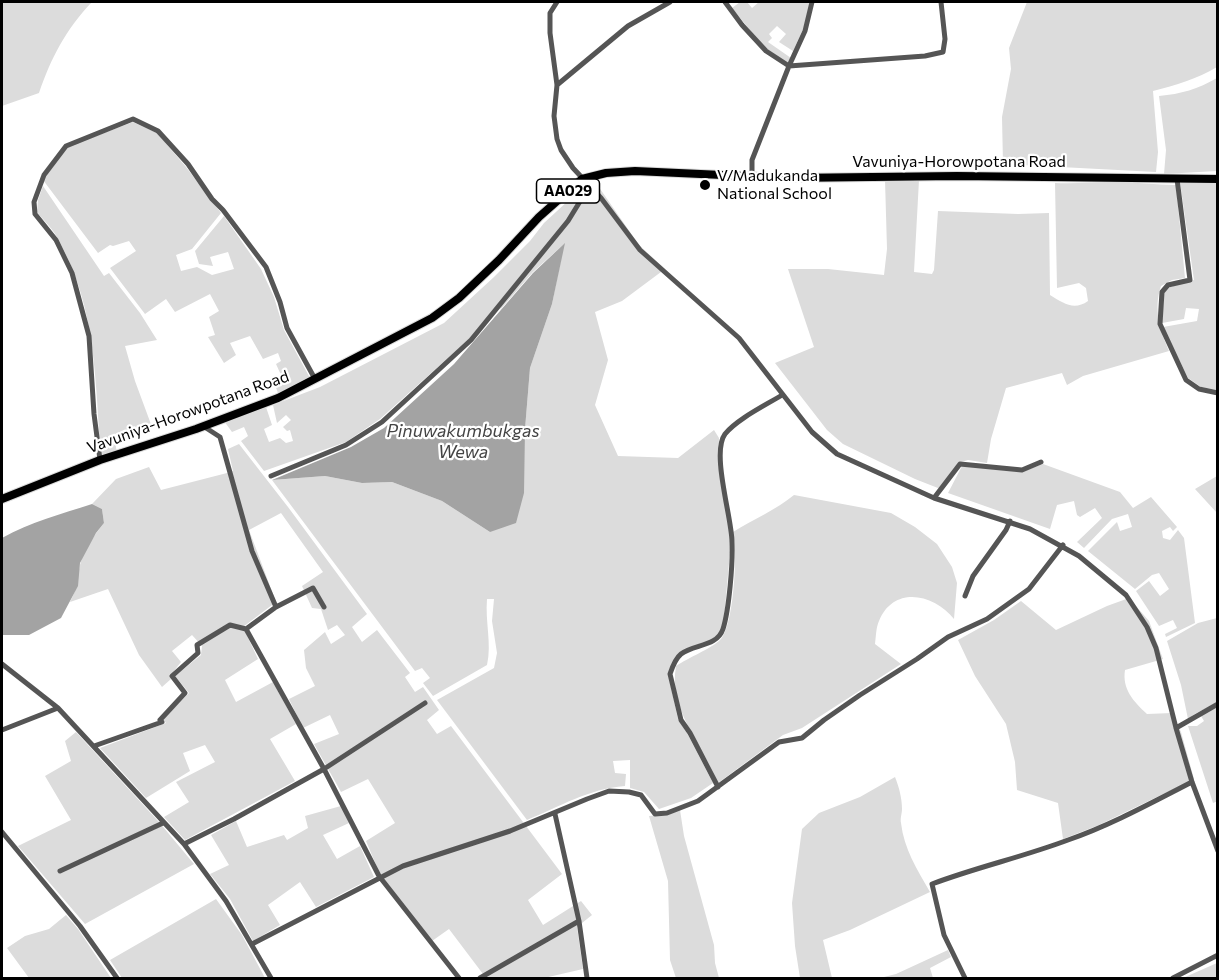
<!DOCTYPE html>
<html>
<head>
<meta charset="utf-8">
<style>
  body { margin:0 }
  #map { position:relative; width:1219px; height:980px; overflow:hidden; background:#fff; font-family:Commissioner,sans-serif }
  canvas { display:block }
  .frame { position:absolute; inset:0; border:3px solid #000; pointer-events:none }
</style>
</head>
<body>
<div id="map">
<canvas width="1219" height="980"></canvas>
<div class="frame"></div>
</div>
<script>
const ctx = document.querySelector('canvas').getContext('2d');
ctx.lineJoin = 'round';
function fillPath(path, color) {
  ctx.fillStyle = color;
  ctx.fill(path, 'evenodd');
}
function strokePath(path, color, width, dash) {
  ctx.strokeStyle = color;
  ctx.lineWidth = width;
  ctx.lineCap = dash ? 'butt' : 'round';
  ctx.setLineDash(dash || []);
  ctx.stroke(path);
}
function drawText(font, color, halo, rows, align = 'center') {
  ctx.font = font + ' Commissioner,sans-serif';
  ctx.lineWidth = 4.5;
  ctx.setLineDash([]);
  ctx.textBaseline = 'middle';
  ctx.strokeStyle = halo;
  ctx.fillStyle = color;
  for (const [text, x, y, turn = 0] of rows) {
    ctx.save();
    ctx.translate(x, y);
    ctx.rotate((+turn || 0) * Math.PI / 180);
    ctx.textAlign = isNaN(turn) ? turn : align;
    if (halo) ctx.strokeText(text, 0, 0);
    ctx.fillText(text, 0, 0);
    ctx.restore();
  }
}
fillPath(new Path2D(`
  M2,2H92C66,29 51,58 39,93L2,106Z
  M740,2H747L752,8L759,2H810L804,27L793,51L779,42L786,34L777,26L769,34L772,38L768,42L791,58L789,65L763,46L732,8Z
  M1027,2H1217V67C1197,79 1176,85 1153,91L1158,152L1156,172L1003,164L1002,117L1011,69L1009,48Z
  M1217,78V171L1164,174L1166,150L1159,96C1181,94 1198,89 1217,78Z
  M133,122L157,133L186,167L221,213L192,249L176,255L181,271L197,267L212,275L234,269L228,252L210,257L213,266L199,264L195,251L224,216L261,269L274,297L284,330L310,378L278,393L273,379L281,375L276,364L281,361L278,353L263,359L250,336L230,343L236,355L224,363L208,337L215,335L209,317L219,311L210,294L175,312L166,299L145,314L110,268L136,251L129,241L113,246L110,245L98,253L43,180L67,147Z
  M885,180H919L914,272L932,274L934,270L938,211L1018,214L1049,213L1050,295C1063,303 1074,311 1088,301L1086,288L1079,283L1057,288L1055,183C1075,184 1095,182 1115,182C1136,182 1156,185 1176,185L1185,278L1172,280L1161,286C1153,309 1160,330 1169,351L1083,376L1067,385L1062,373L1006,388L991,439L987,463L968,460L958,463L943,490L915,479L843,444L827,430L775,363L814,347L788,269H828L884,275L887,249Z
  M1180,182H1217V390L1201,387L1188,378L1163,327L1197,321L1199,309L1186,308L1184,319L1162,323L1164,293L1170,287L1194,280Z
  M596,183L639,245L665,269L622,301L595,312L608,360L595,405L618,456L678,458L714,430L719,438L718,464L731,541L724,619L720,631L713,639L687,650L668,674L678,719L687,733L713,783L691,798L659,809L644,792L630,788V760L613,761L615,773L626,774L625,786C588,789 561,806 527,820L437,700L494,668L497,653L492,621L494,599H487C485,622 492,644 487,665L433,696L423,683L430,678L422,668L415,671L272,480L325,476L362,483L392,482L442,501L490,532L525,429L530,368L552,304L564,244L533,272L500,310L502,304L559,235L589,188Z
  M43,186L104,276L109,273L140,313L157,340L125,346L135,381L152,427L115,441L117,454L101,458C95,383 97,309 59,241C54,230 44,221 37,212L38,200Z
  M582,188L586,190L567,220L470,338L380,419L346,442L264,471L241,441L248,436L244,427L232,432L224,421L266,407L272,425L264,429L269,442L280,438L286,443L293,441L290,430L287,431L283,427L291,420L286,415L277,423L273,405L320,387L444,323L494,277L530,241L544,223Z
  M239,444L288,507L367,614L352,627L362,642L377,630L410,673L405,677L415,692L423,687L439,710L427,720L437,734L451,726L562,874L528,900L543,925L581,901L592,915L577,927L583,969L544,978H486L449,929L432,941L379,872L366,841L395,823L368,779L341,792L314,744L339,734L330,715L303,728L289,699L315,686L306,668L304,650L325,632L331,644L345,635L337,625L328,630L321,609L312,608L302,586L323,572L281,513L249,530L276,602L243,627L258,659L225,680L236,702L273,682L296,724L270,739L295,781L185,840L164,817L189,802L176,782L215,762L205,745L183,753L190,771L146,798L100,748L166,723L163,719L189,693L175,676L201,655L202,646L192,635L172,651L181,662L170,676L171,679L162,687L139,655L108,589L70,602C79,585 76,582 80,565C83,551 95,534 104,523L102,509L92,504L116,479L149,467L161,490L227,473L233,471L228,449Z
  M1043,464L1120,492L1133,508L1151,497L1177,527L1173,531L1170,527L1162,531L1163,538L1170,540L1178,530L1184,538L1195,623L1166,637L1165,634L1177,628L1173,620L1159,626L1136,591L1149,581L1160,596L1169,589L1159,573L1152,575L1135,589L1088,551L1117,522L1120,531L1132,527L1128,514L1112,519L1084,548L1077,542L1102,518L1095,508L1080,517L1077,515L1074,501L1057,505L1050,529L948,493L962,466L1022,472Z
  M1217,476V513L1195,489Z
  M794,495L891,513L915,527L937,544L952,567L957,583L954,619C934,594 894,585 879,621C876,627 876,637 875,644L901,664L802,728L783,735L718,783C703,745 668,710 676,666C688,658 712,648 720,640C734,628 738,550 733,532C754,519 776,510 794,495Z
  M1129,598L1149,621L1163,659L1125,670C1122,689 1133,701 1147,714L1172,713L1181,732L1194,779L1099,825L1063,839L1058,803L1017,790L1015,762L1006,724L975,676L958,640L994,620L1021,601L1056,630L1107,606Z
  M1217,618V703C1207,709 1197,711 1188,719L1181,685L1167,641L1198,623Z
  M1217,705L1218,801L1213,803L1188,726H1197L1204,721L1201,716Z
  M76,732L159,822L194,864L85,924L18,846L71,820L45,776L71,761L65,741Z
  M895,777C899,787 902,798 902,809C902,814 900,818 901,823C904,849 917,869 930,892L850,930L823,940L832,978H800L795,946L792,903L802,829L819,813L860,797Z
  M341,806L349,823L323,835L337,859L360,846L374,877L316,907L300,882L268,905L280,925L253,941L230,899L210,874L229,865L211,835L236,821L247,847L284,835L287,840L308,828L305,816Z
  M680,810L684,836L714,945L715,963L719,978H676L670,960L668,881L649,816L662,815Z
  M216,899L242,935L265,978H122L110,960Z
  M66,915L78,929L111,978H29L7,948L25,936L49,929Z
  M948,950L951,957L930,968L933,978H880L896,974Z
  M1217,963V978H1183Z`), '#dcdcdc');
fillPath(new Path2D(`
  M565,243L552,304L530,368L525,429L524,493L516,523L490,532L442,501L392,482L362,483L325,476L272,480L351,447L384,428L454,364L533,273Z
  M92,504L102,509L104,523L96,533L80,563L78,586L61,618L29,635H2V538C31,522 61,514 92,504Z`), '#a3a3a3');
const trunk = new Path2D(`
  M2,499L100,460L196,429L278,398L432,318L459,298L499,260L539,217L582,179L606,173L635,171L788,178L957,176L1218,179`);
strokePath(trunk, '#dbdbdb', 10);
strokePath(new Path2D(`
  M557,2L550,13V33L557,85L554,116L557,139L561,150L573,168L601,198L640,250L739,338L812,432L837,454L934,498L1030,529L1079,556L1126,595L1147,627L1156,648L1176,728L1192,782L1218,851
  M725,2L742,25L766,51L789,66L925,56L943,52L945,39L941,2
  M557,85L628,26L670,2
  M752,176V160L789,66L805,31L812,2
  M1177,179L1190,280L1168,285L1162,292L1160,324L1186,380L1199,389L1218,393
  M203,426L220,437L252,551L276,607L246,629L324,769L379,876L459,978
  M100,460L94,414L89,336L72,273L56,240L35,214L34,202L44,175L66,146L133,119L158,131L188,164L212,199L223,210L266,267L280,302L287,328L315,379
  M271,476L346,445L382,422L471,340L568,221L587,190L577,182
  M934,498L960,464L1022,470L1041,462
  M965,596L973,576L1006,530L1010,521
  M276,607L313,588L324,607
  M2,664L58,708L184,844L226,901L271,978
  M1176,728L1218,704
  M2,730L58,708
  M94,746L162,722L160,720L185,693L172,676L198,653L197,645L230,625L246,629
  M718,787L690,733L681,720L670,674C672,668 676,658 681,654C694,644 717,647 723,629C729,610 733,563 732,542C732,518 711,453 725,434C737,419 766,405 782,395
  M555,814L579,921L587,978
  M2,832L80,926L117,978
  M184,844L234,819L324,769L425,703
  M60,871L163,823
  M252,944L403,866L510,831L587,799L609,791L629,792L641,795L655,814L667,813L698,801L779,742L802,738L824,720L860,695L917,659L948,637L987,619L1029,589L1063,545
  M480,978L579,921
  M965,978L944,935L932,884C977,867 1023,857 1068,840C1111,825 1151,803 1192,782
  M1173,978L1218,955`), '#555', 5);
strokePath(trunk, '#000', 8);
for (const [x, y, r, color] of [
  [705,185,6,"#000"]
]) {
  const dot = new Path2D();
  dot.arc(x, y, r, 0, 2 * Math.PI);
  ctx.fillStyle = color;
  ctx.fill(dot);
  strokePath(dot, '#fff', 2);
}
for (const [x, y, w] of [
  [568,191,63]
]) {
  const box = new Path2D();
  box.roundRect(x - w / 2, y - 12, w, 24, 4.5);
  ctx.fillStyle = '#fff';
  ctx.fill(box);
  strokePath(box, '#000', 1.5);
}
drawText('bold 15px', '#000', null, [
  ["AA029",568,191]
]);
drawText('16px', '#000', '#fff', [
  ["Vavuniya-Horowpotana Road",959,162],
  ["Vavuniya-Horowpotana Road",188,412,-20]
]);
drawText('16px', '#000', '#fff', [
  ["V/Madukanda",717,176],
  ["National School",717,194]
], 'left');
drawText('italic 18px', '#444', '#fff', [
  ["Pinuwakumbukgas",463,431],
  ["Wewa",463,452]
]);
</script>
</body>
</html>
